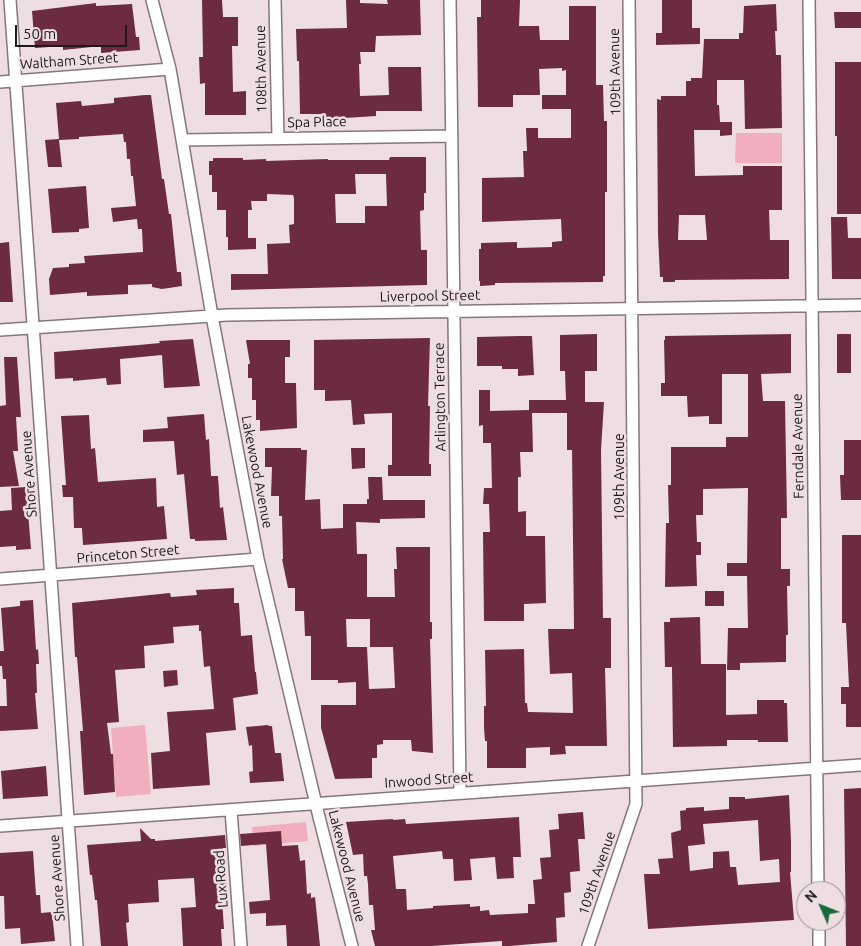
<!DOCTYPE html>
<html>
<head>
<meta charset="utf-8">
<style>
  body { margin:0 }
  #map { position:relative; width:861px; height:946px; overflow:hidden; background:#eedee2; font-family:Ubuntu,sans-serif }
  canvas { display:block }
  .north { position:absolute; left:796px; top:881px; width:50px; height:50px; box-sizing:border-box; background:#eedee2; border:1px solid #9b8f92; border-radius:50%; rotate:314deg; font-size:14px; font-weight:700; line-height:20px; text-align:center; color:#1e191a }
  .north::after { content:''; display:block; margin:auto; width:18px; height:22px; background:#196838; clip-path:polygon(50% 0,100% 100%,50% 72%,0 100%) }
  .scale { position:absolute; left:15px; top:25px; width:112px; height:22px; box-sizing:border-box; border:2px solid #1e191a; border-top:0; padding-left:6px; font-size:15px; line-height:18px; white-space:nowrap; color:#1e191a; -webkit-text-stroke:4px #eedee2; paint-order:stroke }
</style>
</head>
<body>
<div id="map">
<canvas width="861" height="946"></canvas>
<div class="north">N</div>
<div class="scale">50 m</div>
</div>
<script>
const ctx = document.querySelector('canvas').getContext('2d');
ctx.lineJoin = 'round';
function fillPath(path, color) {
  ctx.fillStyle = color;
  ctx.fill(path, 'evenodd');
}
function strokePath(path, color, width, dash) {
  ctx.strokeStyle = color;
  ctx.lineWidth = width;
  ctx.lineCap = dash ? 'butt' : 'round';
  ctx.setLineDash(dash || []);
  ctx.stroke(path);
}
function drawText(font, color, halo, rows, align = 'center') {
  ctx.font = font + ' Ubuntu,sans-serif';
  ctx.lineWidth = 5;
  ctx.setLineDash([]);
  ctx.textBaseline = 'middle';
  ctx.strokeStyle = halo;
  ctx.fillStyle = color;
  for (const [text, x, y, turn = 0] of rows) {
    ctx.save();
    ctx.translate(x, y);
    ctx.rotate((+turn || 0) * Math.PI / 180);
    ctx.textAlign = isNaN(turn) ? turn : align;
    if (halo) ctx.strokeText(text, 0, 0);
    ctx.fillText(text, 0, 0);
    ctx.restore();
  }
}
fillPath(new Path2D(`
  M736,133H782V163H735Z
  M145,725L151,794L116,797L111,728Z
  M306,822L308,841L254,846L252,827Z`), '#f0aebf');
fillPath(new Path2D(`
  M202,0H222L223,17H238V46H232L233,92L246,91V115H205V83L200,84L199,57H203Z
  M346,0H360V3L388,4L387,0H420L421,35L376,36L375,52H360L361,64H359L360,96L389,95L388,67H421L422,111H376V116L345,118H323V114H300L299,61H297L296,29L347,28Z
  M481,0H520L519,26H539L540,40H569V6H596V85H603L604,121H607V192H605V276H603V282L495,283V285L480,286V281H479V249H481V243L517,242V248L552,247V242L562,241L561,219L482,222V178L524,177L523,151H527L526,128H538V138H571V109H542V95H566V70L562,71V68L539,69L540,95H513V107H478L477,17H481Z
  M662,0H692V28H700V44L656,45V33H662Z
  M96,3V6L132,4L136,37H139L140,50L101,53V46L63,50V46L35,48L32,11Z
  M776,4L777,31H775L776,55H781L782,128L745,129L744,80H717V105H719L720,122H732V135L720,136V130H694L695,176L743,175V166H782V210H769L770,240H789V279L675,280V282H663V277H660L658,234L657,99L661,100V96H686V81H691V78H702L704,39H739V33H743L744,6ZM679,215H705L707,240H678Z
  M834,12H861V28H835Z
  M835,62H861V214H837V136H835Z
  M145,95H151L162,179H164L169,214H171L177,272H181L182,286L162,289L152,287V284L128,285V294L87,296V292L50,295L49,279L53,268L69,267V264L85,263L84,256L143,252L142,229H138L137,219L113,222L111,208L136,206L133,176H131L130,159H127L126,142H124L123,134L79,137V139L59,140L62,167H48L45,140L59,139L56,103L81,101L82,106L114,103V98Z
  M390,157H426V193H424V210L420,211L421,250H427V285L231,290V274H268L267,244L290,243L289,225L294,224V198L293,195L267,194V201H251L252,210H248V238H256V249L228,250V237H226V210H217V192H212V175H209V161H213V158H243V160L266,159V161L328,159V160H389ZM355,174H386L387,206H365V223H336L335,194H356Z
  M86,186L89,228L79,229V232L52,233L48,189Z
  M831,217H847L848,238H861V279H832Z
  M9,242L13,302H0V243Z
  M597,334V371H585V402H604L601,450L603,618H611V668H605L607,746H565L566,754L550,755V747L526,748V768H487V741H485L484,728V706H486L485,650L524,649L525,703H527L528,712L573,713L572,673L550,674L548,629H574L572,450H567V413H532L533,452H520L521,477H518V512L526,511V536H545L546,603L524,604V621H484L483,532H490L489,504H483L484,488H492L491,443H483V425L479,426V390H490V411L529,410V400H566L565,371H560V335Z
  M791,334V373L761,374L763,401H785L787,518H781V569H790V586H787L788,635H786V662L740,663V670H727L728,628H748L747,576H727V563H747L748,488L703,489V515H696L697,542H701V555H696L697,586L665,587L666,523H669L668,485H671V447H726V437H748V374H722V424H709V416L688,417L687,396H661V383H665L664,340H665V336Z
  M837,334H851V373H837Z
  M520,336H532L534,375L518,376V369H502V366H477V337Z
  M430,338L428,406H430L429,464H431V476H388V465H392V413L364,414L365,424L353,425L351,400L325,401V390H314V340Z
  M193,339L200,386L164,388L162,355L120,359L121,384L107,385L106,378L73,381V378L55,379L54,352L139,345L160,343L159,341Z
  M246,340H290V357H285V383H296L297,428L260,431V420H256V400H252V378H248V364H250Z
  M4,357H17L21,417H16L18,451H13L19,486L0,487V406L6,405Z
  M204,414L206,440L209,439L211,476H218L220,508L223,507L227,540L195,541V539H190L184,474L177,475L174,441L143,442V430L168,428L167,417Z
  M89,415L91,449L95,448L98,482L156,478L157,507L164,506L167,539L83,545L82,528H74L73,497H63L62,485H66L61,416Z
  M844,440H861V500H841L840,475H844Z
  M265,448H301V450H307L305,500L320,499L321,529L343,528V504H367V499H369L368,477H382L383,500H425V518L380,519V523L356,522L357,554H367V597H395L394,569H397L396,547H430V622H432V639H430L433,753L412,751L411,740H383V744L377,745V758H372V778L335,779L321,728V705H356V682L338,683V680H311V636H305L304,611H295V588H288L282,559H283L282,516H279V496H271L272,467H265ZM346,619H370V647H393L395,688L369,689L367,647H347Z
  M351,448H365V468L352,469Z
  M26,487L31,549L16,550V546L0,547V511L12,510L11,488Z
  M842,535H861V727H846V704H841V687H849L846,623H842Z
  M234,588V603H239L241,636L252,635L255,672H256L258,694L233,698L236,730L206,733L210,785L153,789L151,753L170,751L167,712L214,709L210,666L204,667L201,631H199V625L173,627L174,643L144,646L145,668L115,670L119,722L107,723L111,754H113L115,792L84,795L80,731H83L77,657H75L72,603L170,593L171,597L197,595L196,590Z
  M705,591H724V606H705Z
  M33,600L36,650L38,649L39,664H36L37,693H35L38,729L0,731V706H7L6,679H3L2,666H0V651H4L1,608L20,606V601Z
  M700,617L701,664H726V715L757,714V700H784V703H787L788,742H758V740H727V746L673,747L672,667H665L664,622H670V618Z
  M177,670L178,685L164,687L163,671Z
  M268,725L269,726H272L275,753H281L284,781L250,783L249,772L253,771L252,745L249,746L246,727Z
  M46,766L48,796L3,799L1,771Z
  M861,788V946H846L844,789Z
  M789,795L791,841V872H790L794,920L648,929L644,874H660L658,859L673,858L671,833L681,830L680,811L686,810V808L704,807V811L729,809V797H745V799ZM758,820L760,861L779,859L780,882L738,885L736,867H730L729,851L713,852V868L690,871L688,846L705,844L703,824Z
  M583,812L585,839H578L580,871L570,872L571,892L564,893L565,917L556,918L557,942L509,946H502V941L432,946H375L371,930H375L373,905H369L368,884L367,876H364L363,854L353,855L346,822L393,819V820L405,819L406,824L519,817L521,857H513L514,878L497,879L495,857L470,859L472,880L454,881L453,859H443L442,851L393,856L396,889H406L407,910L433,908V906L470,904V907L480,906V911L489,910L490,915L528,913V904H535L533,880L542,879L540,858L551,857L549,830L559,829L558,814Z
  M140,828L151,839H155V841L225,835L226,848H223L228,898L222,899L224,929H221L222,946H183L181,908L196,907L194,878L158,880L159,902L128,904L129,922L126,923L128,946H101L97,900H95L92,875H90L87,845L141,841Z
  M281,831L282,846L298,845L300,861L305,860L307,894L311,893V898L315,897L320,946H287L286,925L266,926V913L250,914L249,902L270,900L266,844L241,846L240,834Z
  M33,851L36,895H40L41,913L52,912L55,941L21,944L20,928L5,929L4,896H0V853Z`), '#6c2b40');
const street = new Path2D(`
  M10,0L77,946
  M152,0L170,69L212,316L258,559L319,817L352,946
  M275,0L278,138
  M450,0L460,793
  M809,0L818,891
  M0,82L170,69
  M182,140L452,136
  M0,330L227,315L861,305
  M0,579L258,559
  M231,810L241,946
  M0,826L861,765
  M819,921V946
  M588,946L636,804L629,0`);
strokePath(street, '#85767a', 14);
strokePath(street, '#fff', 11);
drawText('14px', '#1e191a', '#eedee2', [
  ["Waltham Street",69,61,-4],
  ["108th Avenue",261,69,-91],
  ["109th Avenue",615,72,-91],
  ["Spa Place",317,122,-1],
  ["Liverpool Street",430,296,-1],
  ["Arlington Terrace",440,397,-91],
  ["Ferndale Avenue",798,446,-91],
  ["Lakewood Avenue",257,472,79],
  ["Shore Avenue",29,474,-94],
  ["109th Avenue",619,477,-90],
  ["Princeton Street",128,554,-5],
  ["Inwood Street",429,780,-4],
  ["Lakewood Avenue",347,866,76],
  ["109th Avenue",597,873,-71],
  ["Shore Avenue",57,878,-94],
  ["Lux Road",221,879,-94]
]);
</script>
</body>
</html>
